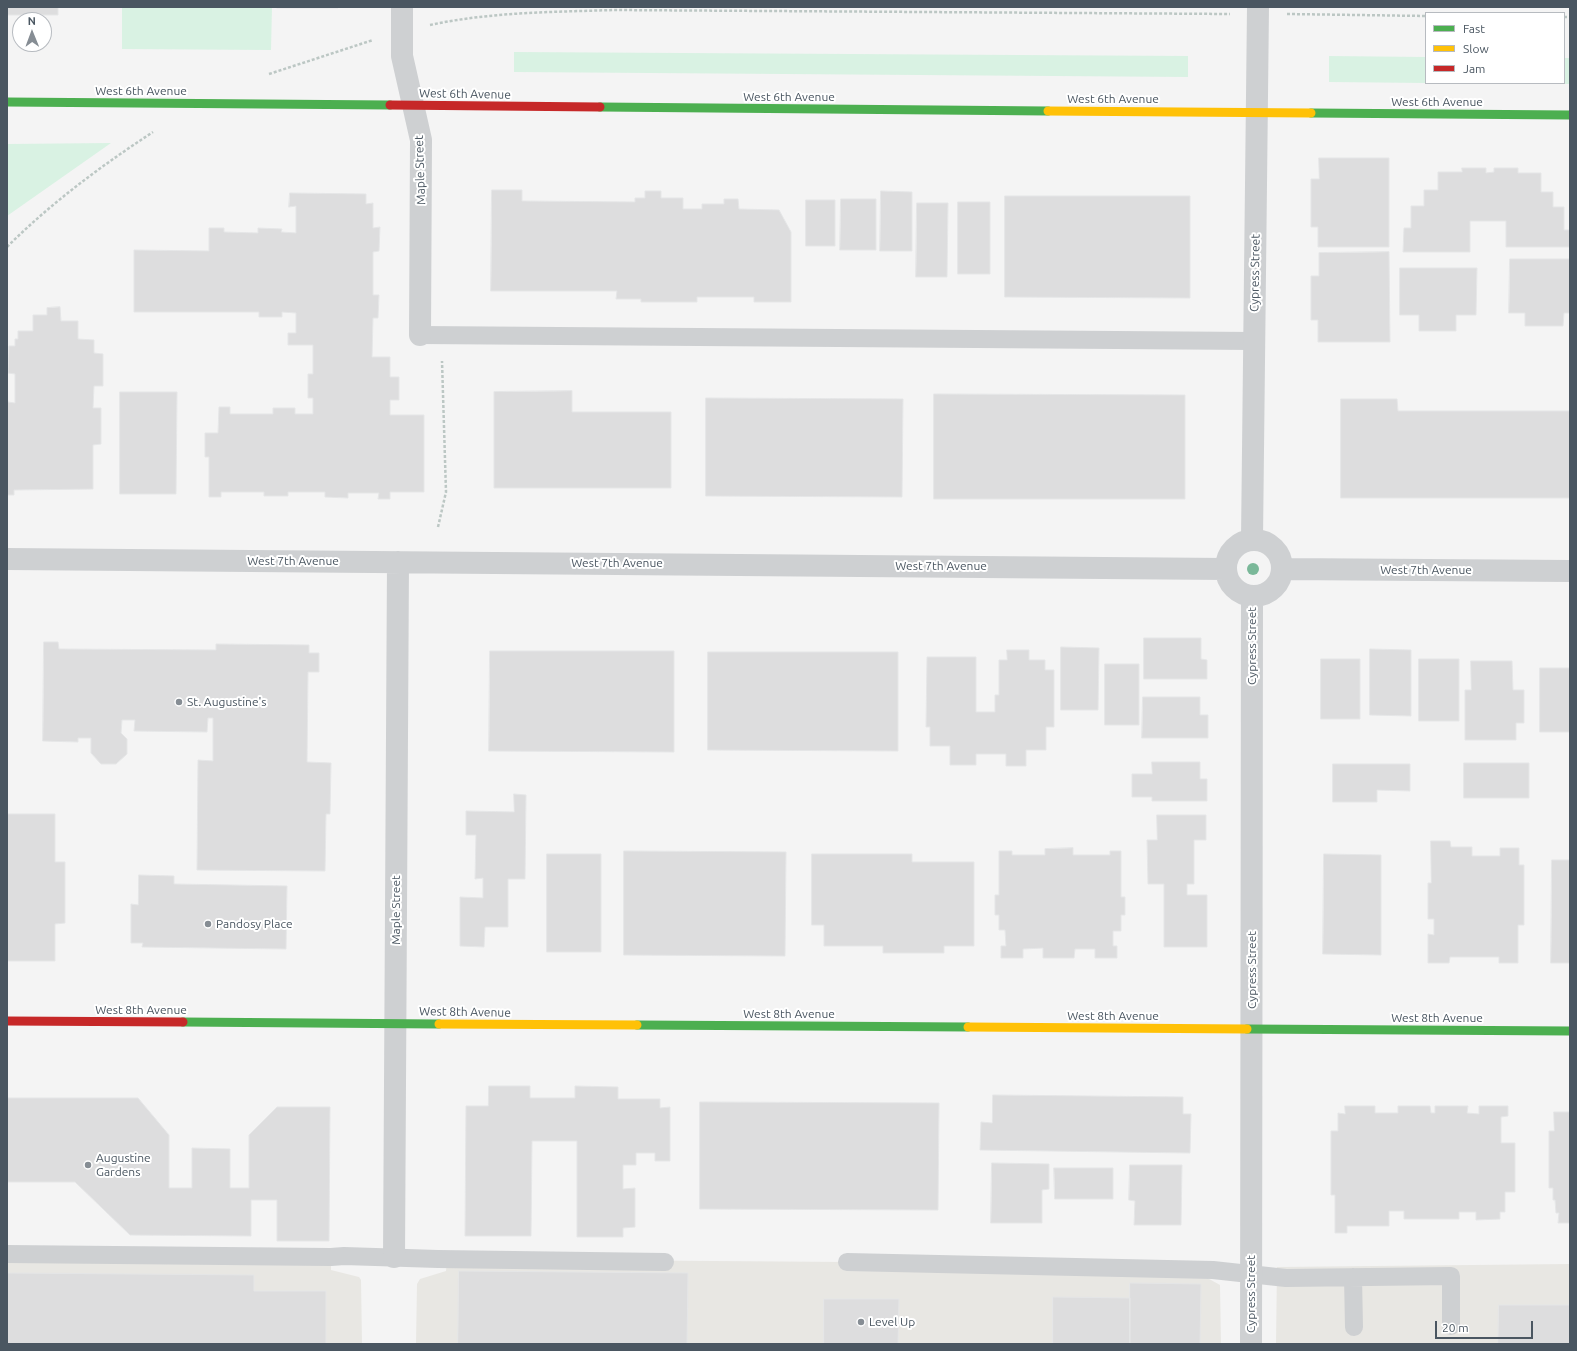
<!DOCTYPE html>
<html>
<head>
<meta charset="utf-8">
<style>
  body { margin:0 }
  #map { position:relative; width:1577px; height:1351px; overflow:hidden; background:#f4f4f4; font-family:Ubuntu,sans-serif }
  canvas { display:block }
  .frame { position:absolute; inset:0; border:8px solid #4a5661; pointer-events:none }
  .legend { position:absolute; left:1425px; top:12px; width:140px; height:72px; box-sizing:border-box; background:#fff; border:1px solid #b7bbc0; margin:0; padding:5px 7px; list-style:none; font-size:12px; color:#4a5661 }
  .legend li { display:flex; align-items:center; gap:8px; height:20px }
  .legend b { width:20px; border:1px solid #b7bbc0 }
  .north { position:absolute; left:12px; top:12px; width:40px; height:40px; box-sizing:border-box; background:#fff; border:1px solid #b7bbc0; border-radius:50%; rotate:359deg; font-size:11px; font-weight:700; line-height:16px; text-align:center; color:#4a5661 }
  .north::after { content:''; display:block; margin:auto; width:14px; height:18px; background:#868d94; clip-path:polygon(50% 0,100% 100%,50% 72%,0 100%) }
  .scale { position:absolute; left:1435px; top:1321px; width:98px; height:18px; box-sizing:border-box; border:2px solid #4a5661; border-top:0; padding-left:5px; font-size:12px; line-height:14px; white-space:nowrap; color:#4a5661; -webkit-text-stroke:3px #fff; paint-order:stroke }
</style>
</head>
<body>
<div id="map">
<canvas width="1577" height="1351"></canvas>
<div class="frame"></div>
<ul class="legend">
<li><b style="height:5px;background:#4caf50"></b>Fast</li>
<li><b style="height:5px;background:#ffc107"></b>Slow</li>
<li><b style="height:5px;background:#c62828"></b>Jam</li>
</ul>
<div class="north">N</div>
<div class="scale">20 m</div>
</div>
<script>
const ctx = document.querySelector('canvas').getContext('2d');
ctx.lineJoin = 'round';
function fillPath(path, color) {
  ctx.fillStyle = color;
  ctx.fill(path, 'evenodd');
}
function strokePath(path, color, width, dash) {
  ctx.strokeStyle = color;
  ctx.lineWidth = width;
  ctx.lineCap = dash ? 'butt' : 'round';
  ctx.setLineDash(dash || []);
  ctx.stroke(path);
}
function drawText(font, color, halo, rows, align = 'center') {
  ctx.font = font + ' Ubuntu,sans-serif';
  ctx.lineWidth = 4;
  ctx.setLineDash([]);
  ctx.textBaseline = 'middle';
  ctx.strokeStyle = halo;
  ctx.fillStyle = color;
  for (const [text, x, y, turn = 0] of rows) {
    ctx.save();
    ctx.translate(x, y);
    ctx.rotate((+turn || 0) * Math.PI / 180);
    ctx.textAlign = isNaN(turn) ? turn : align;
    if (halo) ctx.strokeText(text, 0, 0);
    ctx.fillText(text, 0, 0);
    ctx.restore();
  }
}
fillPath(new Path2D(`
  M7,1254L331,1257V1270L359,1277L361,1280L362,1344H7Z
  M447,1259L847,1262L1202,1275L1220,1285L1221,1344H416L417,1284L420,1279L446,1271Z
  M1570,1264V1344H1276L1277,1267Z`), '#e8e7e3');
fillPath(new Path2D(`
  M122,7H272L271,50L122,49Z
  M514,52L1188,56V77L514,72Z
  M1329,56L1426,57V83L1329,82Z
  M1564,58H1570V84L1433,83H1564Z
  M111,143L7,216V217V144Z`), '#d9f2e3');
const building = new Path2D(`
  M7,7H58V15H7Z
  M277,7H338V8H277Z
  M1319,158H1389V247H1318V227H1311V179H1319Z
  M1462,168H1486V173L1494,172V168H1518V173H1541V192H1553V207H1564V230H1570V247H1506V221H1470V252H1403L1404,228H1411V206H1424V190H1438V172H1462Z
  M492,190H522V201L635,202V198H645V191H661V198H683V209H702V204H724V199H738L739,209L779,210L791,232V302H754V297H697V302H641V299H616L617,291H491Z
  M881,191L912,192V251H880Z
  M290,193L366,194V204L373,203V228L380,227L379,251L373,252V295H379L378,318H373L372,357H390V377H399V400H390V415H424V492H390V499H378L379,493H348V498L325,497V492H288V496H264V492H221V497H209V457H205V433H218L219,407H230V414H273V408H295V414H313V398H308V374H313V345H288V333H296V313L282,312V317H259V312H134V250L209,251V228H224V232L258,233V228L282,229L281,232L296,233V206L289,207Z
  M1005,196H1190V298L1005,297Z
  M841,199H876V250H840Z
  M806,200H835V246H806Z
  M958,202H990V274H958Z
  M917,203H948L947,277H916Z
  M1389,252L1390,342H1318V320H1311V276H1319V253Z
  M1510,259H1570V313H1564L1563,326H1525V313H1509Z
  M1400,268H1477L1476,315H1456V331H1419V315H1400Z
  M60,307L61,321H78V339L94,340V353L103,354V386H94L93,408H101V444L93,445V489L14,490V495H7V397L8,402L15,403V374L8,373L9,346H15V339H18V331H33V315H47V308Z
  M572,391V412H671V488H494V392Z
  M120,392H177L176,494H120Z
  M934,394L1185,395V499H934Z
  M706,398L903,399L902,497L706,496Z
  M1341,399H1397L1398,411H1570V498H1341Z
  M1144,638H1201V659L1207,660V679H1144Z
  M44,642H58L59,649L216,650V644L309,645V653H319V672H308L307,762L331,763L330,814H326L325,871L197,870L198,760L213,761V718H208L207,732L134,731L135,720H122L121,733L127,739V754L116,764H101L91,753V738H78V742L43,741Z
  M1061,647L1099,648L1098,710H1061Z
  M1370,649L1411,650V716L1370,715Z
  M1007,650H1029V660H1045V670H1054V727H1046V750H1026V766H1006V754H976V765H950V746H930V727H926L927,657H976V712H995V695H999V660H1007Z
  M490,651H674V752L489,751Z
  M708,652H898V751L708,750Z
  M1321,659H1360V719H1321Z
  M1419,659H1459V721H1419Z
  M1471,661H1512L1513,690H1524V723H1516V740H1465V690H1471Z
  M1105,664H1139V725H1105Z
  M1540,668H1570V732H1540Z
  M1143,697H1200V715H1208V738H1142Z
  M1152,762H1200V779H1207V801H1152V797H1132V774H1152Z
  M1464,763H1529V798H1464Z
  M1333,764H1410V791L1377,790V802H1333Z
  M514,794L526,795L525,879H508V927H485L484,947L460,946V897L483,898V878L475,879L476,835H466V811L514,812Z
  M7,814H55V862H65V923L55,924V961H7Z
  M1157,815H1206V840H1194V884H1187V895H1207V947H1164V884H1148L1147,840H1157Z
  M1431,841H1450L1451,847H1472V856H1500V848H1519V865H1524V925H1518V963H1499V957H1450L1449,963H1428V934L1434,935V919H1428V883H1431Z
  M1073,848V855H1110V851H1121V897H1125V915H1121V931H1113V946H1117V958H1095V949H1075L1074,958H1043V948L1023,949V958H1001V946H1006L1005,930H999V915H995V895H999V851H1012V855H1045V849Z
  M624,851L786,852L785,956L624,955Z
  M547,854H601V952H547Z
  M812,854H912V862H974V946H944V953H883V946H824V925H812Z
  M1324,854L1381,855V955L1323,954Z
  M1552,860H1570V963H1551Z
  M139,875L174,876V884L287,886L286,949L142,947L143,943H131V904L138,905Z
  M489,1086H530V1098H575V1086L618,1087V1099H660V1108L670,1107V1161H655V1153H636V1165H623V1189L635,1188V1227L623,1228V1237H577V1141H532L531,1236H465L466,1106H488Z
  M993,1095L1183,1097V1114H1191L1190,1153L980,1150L981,1122L992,1123Z
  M7,1098H138L169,1135V1188H192V1148L230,1149V1188H249V1135L277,1107H330L329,1241H277V1200H251V1236L130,1235L75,1182H7Z
  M700,1102L939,1103L938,1210L700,1209Z
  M1345,1106H1375V1113H1398V1106H1430L1431,1113H1435V1106H1468L1467,1113L1479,1114V1106H1508V1116L1501,1117V1143H1515V1192H1505V1212H1500V1219L1476,1220V1212H1459V1219H1404V1211H1389V1226H1347V1233H1335V1195H1331V1131H1338V1113L1345,1114Z
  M1554,1112H1570V1223H1558L1559,1213H1556L1555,1200H1553V1188H1549V1131H1554Z
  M992,1163L1049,1164V1189L1042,1190V1223H991Z
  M1130,1165H1182L1181,1225H1134L1135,1201L1129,1200Z
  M1054,1168H1113V1199H1055Z
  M459,1271L688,1273L687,1344H458Z
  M7,1273L254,1275V1291H326V1344H7Z
  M1130,1283L1201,1284L1200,1344H1130Z
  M1053,1297L1130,1298V1344H1053Z
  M824,1299H899L898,1344H824Z
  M1499,1305H1570V1344H1498Z`);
fillPath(building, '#ddddde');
strokePath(building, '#e5e6e7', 1);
strokePath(new Path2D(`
  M1287,14L1426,16
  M1564,17H1570
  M430,25C490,12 553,12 614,10L1230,14
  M269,74L373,40
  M7,247C51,203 101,166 153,132
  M438,527L446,492L442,361`), '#bcc7c4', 2.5, [3, 2]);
strokePath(new Path2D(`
  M420,335L1255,341
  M7,1254L331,1257L344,1256L438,1259L665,1262
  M847,1262L1213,1270L1286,1278L1451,1276V1326
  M1353,1277L1354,1327`), '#ced0d2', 18);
strokePath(new Path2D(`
  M402,7V56L421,140L420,335
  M1252,539L1258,7
  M1226 568a28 28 0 1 1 56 0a28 28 0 1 1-56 0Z
  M7,559L1226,569
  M1283,569L1570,571
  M394,1257L398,562
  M1251,1344L1252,596`), '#ced0d2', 22);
strokePath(new Path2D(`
  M7,102L390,105
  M600,107L1048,111
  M1311,113L1570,115
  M183,1022L439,1024
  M637,1025L968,1027
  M1247,1029L1570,1031`), '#4caf50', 9);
strokePath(new Path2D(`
  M1048,111L1311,113
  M439,1024L637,1025
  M968,1027L1247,1029`), '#ffc107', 9);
strokePath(new Path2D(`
  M390,105L600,107
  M7,1021L183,1022`), '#c62828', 9);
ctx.fillStyle = '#7ab899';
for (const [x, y] of [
  [1253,569]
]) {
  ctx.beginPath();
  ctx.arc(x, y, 6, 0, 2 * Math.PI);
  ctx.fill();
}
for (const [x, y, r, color] of [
  [179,702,4,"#868d94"],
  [208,924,4,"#868d94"],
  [88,1165,4,"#868d94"],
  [861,1322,4,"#868d94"]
]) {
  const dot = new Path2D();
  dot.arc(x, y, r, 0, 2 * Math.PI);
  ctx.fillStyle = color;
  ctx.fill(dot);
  strokePath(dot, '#fff', 1.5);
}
drawText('12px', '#4a5661', '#fff', [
  ["West 6th Avenue",141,91],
  ["West 6th Avenue",465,94,1],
  ["West 6th Avenue",789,97],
  ["West 6th Avenue",1113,99],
  ["West 6th Avenue",1437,102],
  ["Maple Street",420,170,-92],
  ["Cypress Street",1255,273,-89],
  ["West 7th Avenue",293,561],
  ["West 7th Avenue",617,563],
  ["West 7th Avenue",941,566],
  ["West 7th Avenue",1426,570],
  ["Cypress Street",1252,646,-90],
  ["Maple Street",396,910,-90],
  ["Cypress Street",1252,970,-90],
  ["West 8th Avenue",141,1010],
  ["West 8th Avenue",465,1012,1],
  ["West 8th Avenue",789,1014],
  ["West 8th Avenue",1113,1016],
  ["West 8th Avenue",1437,1018],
  ["Cypress Street",1251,1294,-90]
]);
drawText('12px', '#4a5661', '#fff', [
  ["St. Augustine's",187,702],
  ["Pandosy Place",216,924],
  ["Augustine",96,1158],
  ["Gardens",96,1172],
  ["Level Up",869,1322]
], 'left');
</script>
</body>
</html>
